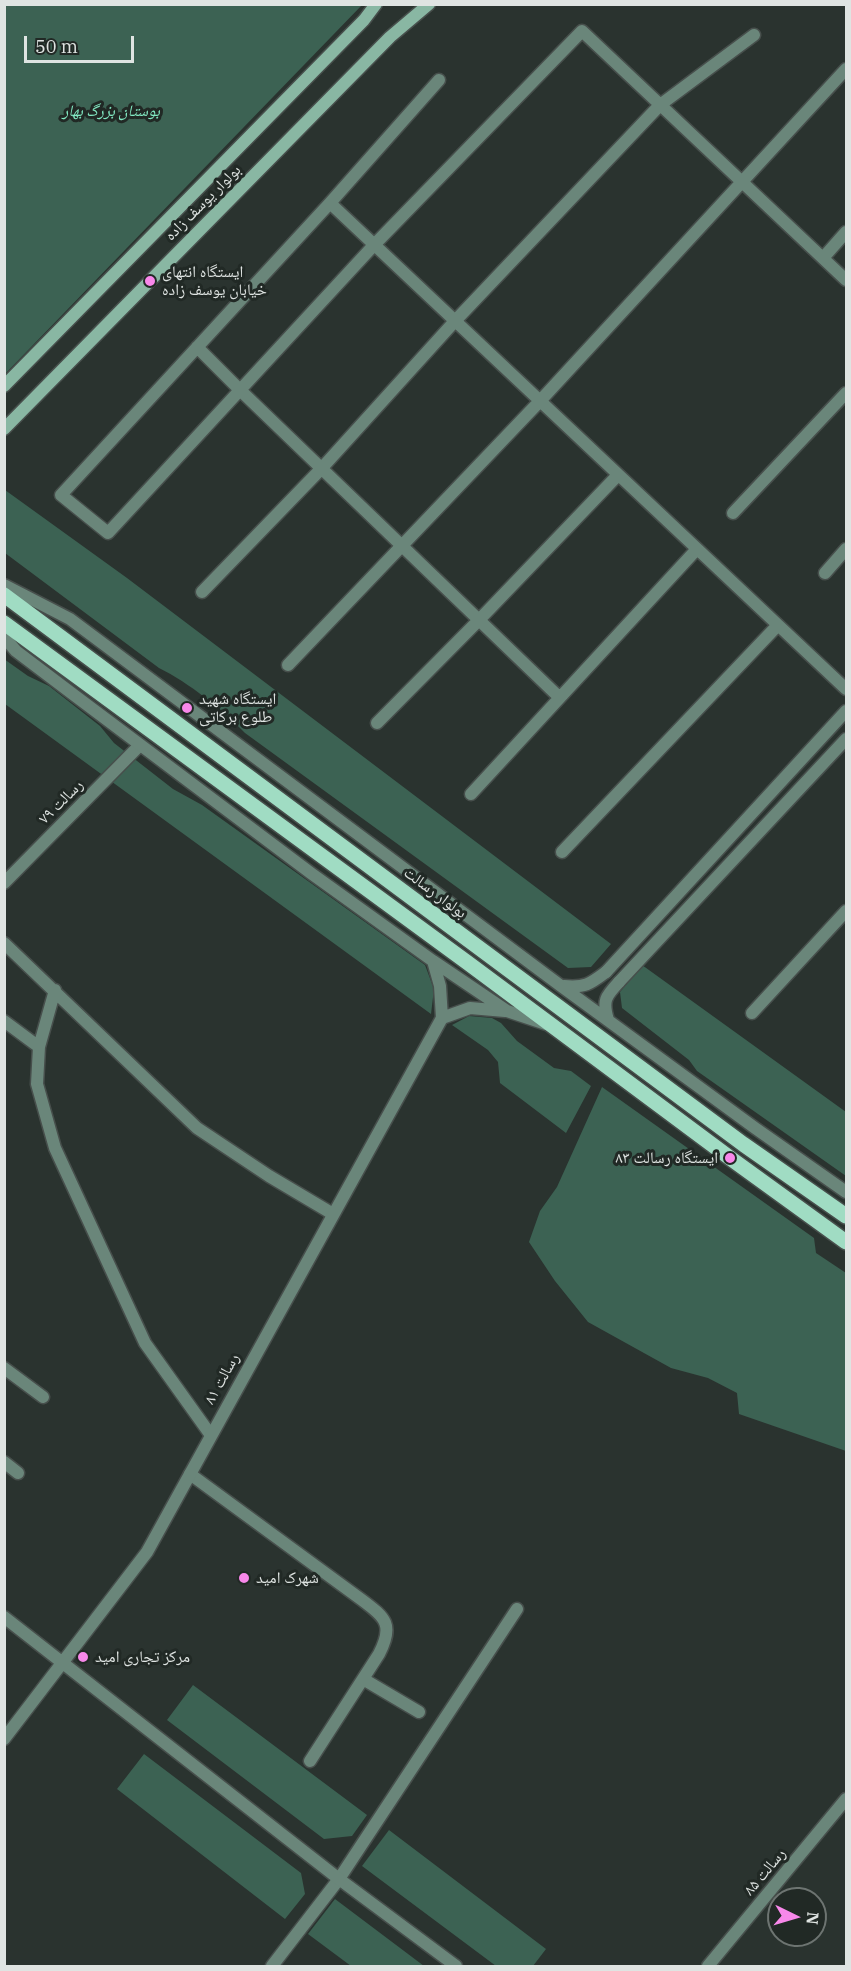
<!DOCTYPE html>
<html>
<head>
<meta charset="utf-8">
<style>
  body { margin:0 }
  #map { position:relative; width:851px; height:1971px; overflow:hidden; background:#2a332f; font-family:"IBM Plex Serif",serif }
  canvas { display:block }
  .frame { position:absolute; inset:0; border:6px solid #dfe4e2; pointer-events:none }
  .north { position:absolute; left:767px; top:1887px; width:60px; height:60px; box-sizing:border-box; background:#212925; border:2px solid #6d7471; border-radius:50%; rotate:95deg; font-size:16px; font-weight:700; line-height:24px; text-align:center; color:#dfe4e2 }
  .north::after { content:''; display:block; margin:auto; width:21px; height:27px; background:#f888ea; clip-path:polygon(50% 0,100% 100%,50% 72%,0 100%) }
  .scale { position:absolute; left:24px; top:36px; width:110px; height:27px; box-sizing:border-box; border:3px solid #dfe4e2; border-top:0; padding-left:8px; font-size:18px; line-height:21px; white-space:nowrap; color:#dfe4e2; -webkit-text-stroke:4px #212925; paint-order:stroke }
</style>
</head>
<body>
<div id="map">
<canvas width="851" height="1971"></canvas>
<div class="frame"></div>
<div class="north">N</div>
<div class="scale">50 m</div>
</div>
<script>
const ctx = document.querySelector('canvas').getContext('2d');
ctx.lineJoin = 'round';
function fillPath(path, color) {
  ctx.fillStyle = color;
  ctx.fill(path, 'evenodd');
}
function strokePath(path, color, width, dash) {
  ctx.strokeStyle = color;
  ctx.lineWidth = width;
  ctx.lineCap = dash ? 'butt' : 'round';
  ctx.setLineDash(dash || []);
  ctx.stroke(path);
}
function drawText(font, color, halo, rows, align = 'center') {
  ctx.font = font + ' "IBM Plex Serif","Noto Naskh Arabic",serif';
  ctx.lineWidth = 6;
  ctx.setLineDash([]);
  ctx.textBaseline = 'middle';
  ctx.strokeStyle = halo;
  ctx.fillStyle = color;
  for (const [text, x, y, turn = 0] of rows) {
    ctx.save();
    ctx.translate(x, y);
    ctx.rotate((+turn || 0) * Math.PI / 180);
    ctx.textAlign = isNaN(turn) ? turn : align;
    if (halo) ctx.strokeText(text, 0, 0);
    ctx.fillText(text, 0, 0);
    ctx.restore();
  }
}
fillPath(new Path2D(`
  M5,4L362,5L5,374L4,5Z
  M5,490L127,578L611,944L591,967L568,968L245,733C222,709 189,683 159,668L5,553Z
  M4,659L28,676L49,686L100,726L114,743L173,789L202,805L425,965L434,989L431,1014L5,704Z
  M642,965L846,1112V1176L697,1071L689,1060L622,1008L620,992Z
  M469,1016L492,1018L501,1023L517,1041L554,1068L571,1071L591,1086L566,1133L500,1083L498,1062L488,1050L452,1025Z
  M602,1087L814,1238L816,1253L846,1273V1451L739,1414L737,1393L708,1378L671,1368L588,1322L555,1281L529,1242L540,1211L557,1187Z
  M193,1685L367,1815L352,1836L324,1839L167,1720Z
  M144,1754L301,1873L305,1894L285,1919L117,1789Z
  M389,1830L546,1949L533,1966H496L362,1866Z
  M335,1899L424,1966H351L308,1934Z`), '#3c6253');
const minor = new Path2D(`
  M439,80L330,203L61,495L108,533L374,245L582,31L846,280
  M330,203L846,689
  M823,258L846,232
  M197,347L240,390L559,697
  M733,513L846,393
  M825,573L846,549
  M202,592L321,469L455,321L660,105L754,35
  M288,665L540,401L846,69
  M377,723L479,620L618,475
  M471,794L697,549
  M562,852L778,625
  M4,883L140,745
  M4,943L197,1128L269,1176L333,1214
  M606,972L846,711
  M619,982L846,739
  M55,990L39,1047L37,1084L55,1148L145,1343L210,1434
  M752,1013L846,911
  M4,1021L39,1047
  M4,1368L43,1397
  M4,1462L18,1473
  M190,1474L362,1600C386,1618 394,1625 379,1654L310,1761
  M363,1679L419,1712
  M272,1966L339,1879L517,1609
  M708,1966L846,1799`);
const tertiary = new Path2D(`
  M4,585L70,619L561,986L755,1128L846,1192
  M4,637L16,651L74,695L312,874L433,961L507,1011L546,1024
  M433,961L440,986L442,1018
  M564,986C585,988 590,984 606,972
  M442,1018L470,1008L505,1011
  M608,1020C602,1000 606,996 619,982
  M4,1617L339,1879L456,1966
  M4,1739L147,1552L442,1018`);
const secondary = new Path2D(`
  M4,386L364,20L376,4
  M4,429L390,37L429,4`);
const primary = new Path2D(`
  M4,595L743,1144L846,1216
  M4,623L468,963L730,1158L846,1242`);
strokePath(minor, '#474f4c', 15);
strokePath(tertiary, '#474f4c', 15);
strokePath(secondary, '#474f4c', 15);
strokePath(primary, '#474f4c', 18);
strokePath(minor, '#6a867a', 12);
strokePath(tertiary, '#6a867a', 12);
strokePath(secondary, '#89b7a3', 12);
strokePath(primary, '#a0dcc3', 15);
for (const [x, y, r, color] of [
  [150,281,6,"#f888ea"],
  [187,708,6,"#f888ea"],
  [730,1158,6,"#f888ea"],
  [244,1578,6,"#f888ea"],
  [83,1657,6,"#f888ea"]
]) {
  const dot = new Path2D();
  dot.arc(x, y, r, 0, 2 * Math.PI);
  ctx.fillStyle = color;
  ctx.fill(dot);
  strokePath(dot, '#212925', 2);
}
drawText('italic 16px', '#82eac3', '#212925', [
  ["بوستان بزرگ بهار",111,111]
]);
drawText('16px', '#dfe4e2', '#212925', [
  ["بولوار یوسف زاده",203,203,-45],
  ["رسالت ۷۹",61,802,-45],
  ["بولوار رسالت",435,893,37],
  ["رسالت ۸۱",222,1379,-61],
  ["رسالت ۸۵",765,1872,-50]
]);
drawText('16px', '#dfe4e2', '#212925', [
  ["ایستگاه انتهای",162,272],
  ["خیابان یوسف زاده",162,290],
  ["ایستگاه شهید",199,699],
  ["طلوع برکاتی",199,717],
  ["ایستگاه رسالت ۸۳",718,1158,"right"],
  ["شهرک امید",256,1578],
  ["مرکز تجاری امید",95,1657]
], 'left');
</script>
</body>
</html>
